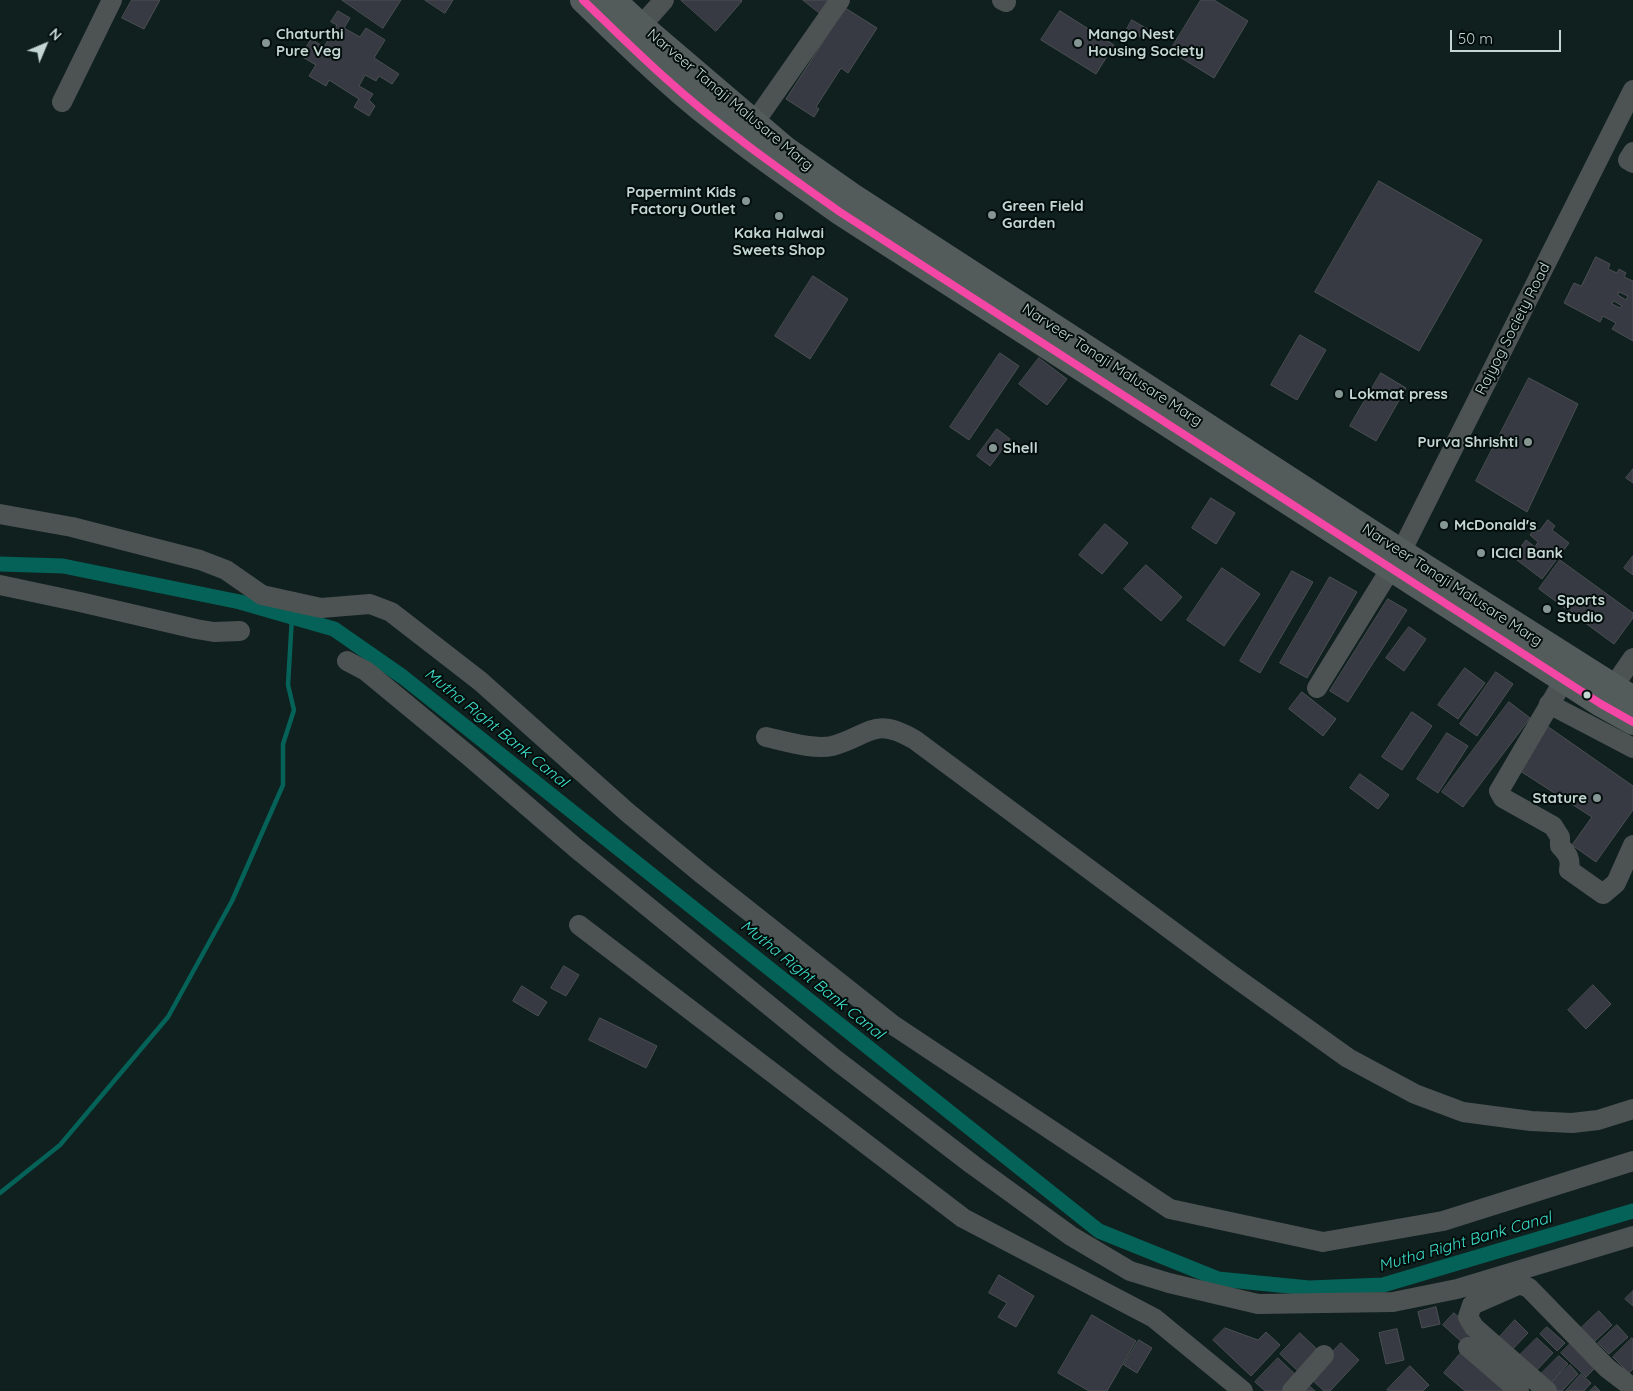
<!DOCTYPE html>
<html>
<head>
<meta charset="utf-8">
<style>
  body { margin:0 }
  #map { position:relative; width:1633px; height:1391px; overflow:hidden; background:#0f201e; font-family:Quicksand,sans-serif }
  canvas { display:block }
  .north { position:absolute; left:20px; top:20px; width:50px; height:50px; -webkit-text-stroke:4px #030e0c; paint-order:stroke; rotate:45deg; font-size:14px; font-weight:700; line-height:20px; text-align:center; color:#c4d6d2 }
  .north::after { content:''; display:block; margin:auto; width:18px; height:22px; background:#c4d6d2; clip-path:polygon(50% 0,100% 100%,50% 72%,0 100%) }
  .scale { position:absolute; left:1450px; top:30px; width:111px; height:22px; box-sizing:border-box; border:2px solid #c4d6d2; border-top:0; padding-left:6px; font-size:15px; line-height:18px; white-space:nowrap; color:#c4d6d2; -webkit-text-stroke:4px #030e0c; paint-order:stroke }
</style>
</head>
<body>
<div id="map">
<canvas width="1633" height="1391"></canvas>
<div class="north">N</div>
<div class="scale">50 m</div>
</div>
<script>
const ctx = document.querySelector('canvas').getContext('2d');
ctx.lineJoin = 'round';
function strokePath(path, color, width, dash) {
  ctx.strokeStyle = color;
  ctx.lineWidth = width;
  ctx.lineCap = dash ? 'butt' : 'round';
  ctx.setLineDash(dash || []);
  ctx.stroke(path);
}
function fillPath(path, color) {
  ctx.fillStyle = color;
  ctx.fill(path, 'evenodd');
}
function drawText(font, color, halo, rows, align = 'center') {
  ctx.font = font + ' Quicksand,sans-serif';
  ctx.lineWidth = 4;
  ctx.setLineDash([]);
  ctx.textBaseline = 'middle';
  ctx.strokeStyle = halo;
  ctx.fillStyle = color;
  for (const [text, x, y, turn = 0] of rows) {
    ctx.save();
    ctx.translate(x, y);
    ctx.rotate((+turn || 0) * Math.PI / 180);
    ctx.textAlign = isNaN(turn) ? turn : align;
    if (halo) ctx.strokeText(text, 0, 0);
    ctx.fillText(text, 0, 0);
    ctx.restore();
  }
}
strokePath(new Path2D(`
  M0,1193L60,1145L168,1017L232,901L283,785V744L294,710L288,685L292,617`), '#056258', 4.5);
strokePath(new Path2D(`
  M0,564L63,566L240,602L292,617L334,629L403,677L1099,1231L1218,1279L1309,1288L1383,1285L1633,1211`), '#056258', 15);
const building = new Path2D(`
  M132,0H160L144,29L122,18Z
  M342,0H401L383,28Z
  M425,0H453L445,13Z
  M681,0H741L742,1L716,31Z
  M803,0H838L825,17Z
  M1201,0H1214L1248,21L1214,78L1170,51Z
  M842,6L877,28L848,73L841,68L816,107L819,109L814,117L786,99L827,36Z
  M338,11L350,18L344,28L360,37L366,28L385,40L374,58L399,74L392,84L379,76L376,81L365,75L359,86L373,94L369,100L375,106L369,116L354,107L359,99L329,80L326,86L309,76L316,65L301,56L311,39L324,47L337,25L331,22Z
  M1060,11L1114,45L1096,74L1041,40Z
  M1132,20L1149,30L1144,39L1127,29Z
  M1379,181L1482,240L1419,351L1315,292Z
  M1596,257L1610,264L1608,269L1617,273L1619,269L1626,273L1624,277L1633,281V341L1612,329L1616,323L1603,316L1600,322L1564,303L1574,283L1581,286ZM1619,292L1628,296L1626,300L1618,295ZM1614,301L1622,306L1620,308L1612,304Z
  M813,276L848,299L810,359L775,336Z
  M1300,335L1326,350L1297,400L1271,385Z
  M1000,353L1019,366L969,440L950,427Z
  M1039,358L1067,379L1047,405L1019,384Z
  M1381,373L1406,388L1376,441L1350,426Z
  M1529,378L1578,404L1527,512L1476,481Z
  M997,429L1010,439L990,466L977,456Z
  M1633,469V483L1626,478Z
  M1211,498L1235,513L1216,544L1192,528Z
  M1548,520L1555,526L1552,530L1569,543L1542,579L1513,557L1526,540L1535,547L1538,542L1530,535L1535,528L1539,531Z
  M1105,524L1128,543L1102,574L1079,555Z
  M1633,556V575L1624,568Z
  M1560,560L1633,613V618L1614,644L1539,589Z
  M1146,565L1182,597L1161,621L1124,589Z
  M1222,568L1260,594L1224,646L1187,620Z
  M1292,571L1313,582L1260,673L1240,661Z
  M1330,577L1357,592L1307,678L1280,663Z
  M1388,599L1407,610L1348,702L1330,691Z
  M1409,627L1426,639L1404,671L1386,658Z
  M1465,668L1485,683L1458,719L1438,705Z
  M1496,672L1513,684L1477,736L1460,724Z
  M1302,692L1336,719L1323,736L1289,709Z
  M1509,702L1530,718L1463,807L1442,792Z
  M1412,712L1432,726L1402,770L1382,757Z
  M1547,726L1633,786V810L1596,862L1572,845L1592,817L1517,769Z
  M1447,733L1468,746L1438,793L1417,779Z
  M1360,774L1389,795L1378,809L1350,788Z
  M564,966L579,975L566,996L551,988Z
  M1593,985L1611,1004L1586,1029L1568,1010Z
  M522,986L547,1002L538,1016L513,1001Z
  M600,1018L657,1046L646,1068L589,1040Z
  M999,1275L1034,1296L1016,1327L998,1317L1007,1303L989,1293Z
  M1633,1291V1306L1625,1299Z
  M1436,1307L1440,1324L1422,1328L1418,1312Z
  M1599,1311L1612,1325L1593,1343L1580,1329Z
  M1454,1313L1475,1331L1464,1344L1443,1325Z
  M1092,1315L1136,1341L1107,1391H1089L1058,1373Z
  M1515,1320L1528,1333L1509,1353L1496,1341Z
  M1617,1325L1628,1337L1609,1354L1598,1343Z
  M1547,1327L1565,1343L1557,1351L1540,1334Z
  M1225,1328L1258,1340L1266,1332L1280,1345L1251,1376L1213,1340Z
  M1397,1329L1404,1360L1386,1364L1379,1333Z
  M1300,1333L1321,1353L1301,1374L1280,1354Z
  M1537,1338L1553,1353L1534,1373L1518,1357Z
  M1632,1338L1633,1340V1369L1629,1373L1613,1357Z
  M1139,1340L1152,1348L1137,1373L1124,1365Z
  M1341,1343L1359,1360L1330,1391H1324L1309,1377Z
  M1571,1343L1596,1367L1586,1377L1561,1353Z
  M1466,1347L1507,1391H1465L1444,1373Z
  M1559,1356L1568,1364L1550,1384L1540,1375Z
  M1278,1358L1300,1379L1289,1391H1265L1255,1382Z
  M1570,1365L1578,1374L1562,1391H1558L1551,1384Z
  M1410,1366L1429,1385L1423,1391H1389L1387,1390Z
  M1581,1374L1591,1383L1584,1391H1566Z
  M1307,1384L1315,1391H1300Z
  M1595,1386L1600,1391H1590Z`);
fillPath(building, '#383a43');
strokePath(building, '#4b4f53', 1);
strokePath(new Path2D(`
  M1002,0L1006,2
  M641,26L664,0
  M62,102L112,0
  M754,123L840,0
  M1633,152L1628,160L1633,163
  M0,514L72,527L200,560L226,570L262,595L321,608L370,604L391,612L480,681L627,812L702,874L893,1025L1170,1209L1323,1242L1443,1221L1633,1161
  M0,585L80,602L196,629L214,632L240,631
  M347,661L366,671L469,756L577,849L836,1060L973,1165L1071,1236L1130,1271L1169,1283L1258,1304L1393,1302L1457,1289L1633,1236
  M1564,680L1499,791L1503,798L1553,826L1560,837V846C1568,854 1571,859 1569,870L1603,894L1616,883L1633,845
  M1613,687L1633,658
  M1317,688L1401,552L1633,90
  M1549,704L1633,748
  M766,737C785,741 813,750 832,746C870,736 873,715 915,740L1229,973L1348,1058L1415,1094L1463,1112L1531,1121L1572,1123L1598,1120L1633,1109
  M579,925L963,1218L1154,1318L1243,1391
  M1468,1347L1519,1391
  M1292,1391L1324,1355
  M1547,1391L1474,1327L1468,1317L1472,1305L1520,1284L1529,1288L1607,1368L1633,1388`), '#4d5352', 20);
strokePath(new Path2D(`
  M583,0C609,25 635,51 663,76C718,126 779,169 840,212L1601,704L1633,722
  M613,0L641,26L785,149L852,196L1401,552L1633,699`), '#545c5b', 26);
strokePath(new Path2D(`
  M583,0C609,25 635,51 663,76C718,126 779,169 840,212L1601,704L1633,722`), '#f346a5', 8);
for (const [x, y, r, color] of [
  [266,43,5,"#859693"],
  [1078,43,5,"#859693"],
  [746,201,5,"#859693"],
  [992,215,5,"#859693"],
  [779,216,5,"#859693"],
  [1339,394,5,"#859693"],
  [1528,442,5,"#859693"],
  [993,448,5,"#859693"],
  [1444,525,5,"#859693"],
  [1481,553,5,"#859693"],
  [1547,609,5,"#859693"],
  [1587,695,4.5,"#c4d6d2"],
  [1597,798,5,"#859693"]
]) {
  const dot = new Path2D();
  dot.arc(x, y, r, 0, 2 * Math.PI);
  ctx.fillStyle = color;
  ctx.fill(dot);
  strokePath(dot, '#030e0c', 2);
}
drawText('bold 15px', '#c4d6d2', '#030e0c', [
  ["Chaturthi",276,34],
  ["Pure Veg",276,51],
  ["Mango Nest",1088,34],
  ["Housing Society",1088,51],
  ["Papermint Kids",736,192,"right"],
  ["Factory Outlet",736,209,"right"],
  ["Green Field",1002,206],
  ["Garden",1002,223],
  ["Kaka Halwai",779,233,"center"],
  ["Sweets Shop",779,250,"center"],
  ["Lokmat press",1349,394],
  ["Purva Shrishti",1518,442,"right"],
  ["Shell",1003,448],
  ["McDonald's",1454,525],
  ["ICICI Bank",1491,553],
  ["Sports",1557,600],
  ["Studio",1557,617],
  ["Stature",1587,798,"right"]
], 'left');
drawText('15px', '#c4d6d2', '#030e0c', [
  ["Narveer Tanaji Malusare Marg",730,100,40],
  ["Rajyog Society Road",1513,329,-63],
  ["Narveer Tanaji Malusare Marg",1112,365,33],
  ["Narveer Tanaji Malusare Marg",1452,585,33]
]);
drawText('italic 16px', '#3fe0cc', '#030e0c', [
  ["Mutha Right Bank Canal",496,728,39],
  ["Mutha Right Bank Canal",812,980,39],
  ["Mutha Right Bank Canal",1465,1242,-16]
]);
</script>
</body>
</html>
